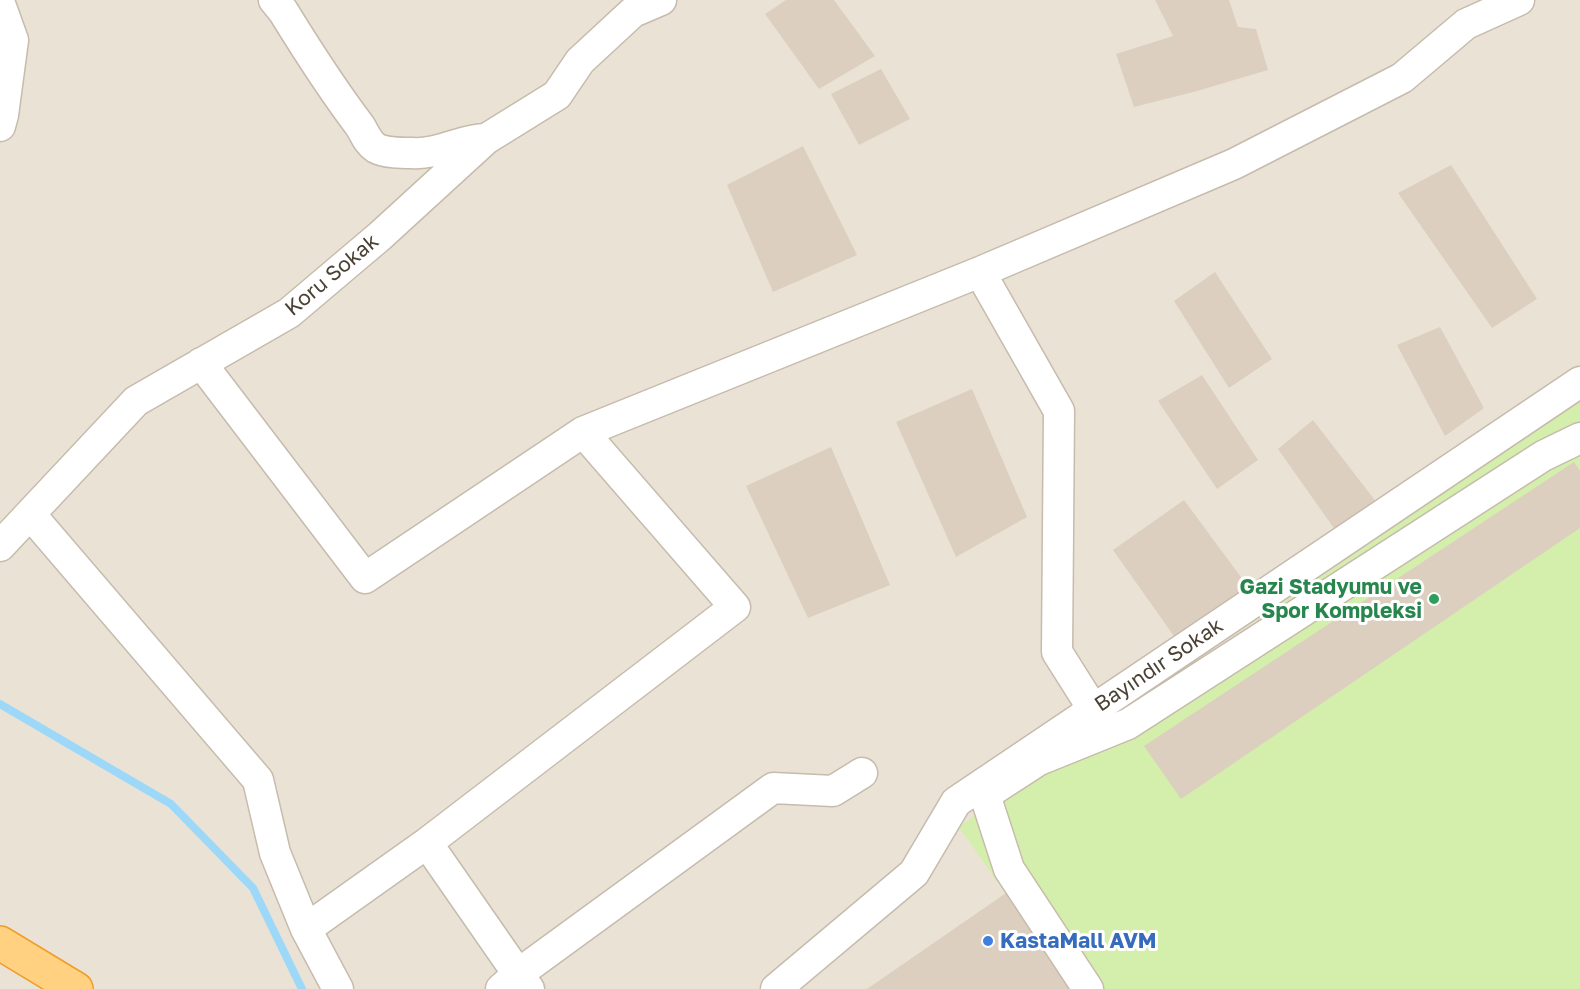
<!DOCTYPE html>
<html>
<head>
<meta charset="utf-8">
<style>
  body { margin:0 }
  canvas { display:block; background:#f6f1e8 }
</style>
</head>
<body>
<canvas width="1580" height="989"></canvas>
<script>
const ctx = document.querySelector('canvas').getContext('2d');
ctx.lineJoin = 'round';
function fillPath(path, color) {
  ctx.fillStyle = color;
  ctx.fill(path, 'evenodd');
}
function strokePath(path, color, width, dash) {
  ctx.strokeStyle = color;
  ctx.lineWidth = width;
  ctx.lineCap = dash ? 'butt' : 'round';
  ctx.setLineDash(dash || []);
  ctx.stroke(path);
}
function drawText(font, color, halo, rows, align = 'center') {
  ctx.font = font + ' "Golos Text",sans-serif';
  ctx.lineWidth = 6;
  ctx.setLineDash([]);
  ctx.textBaseline = 'middle';
  ctx.strokeStyle = halo;
  ctx.fillStyle = color;
  for (const [text, x, y, turn = 0] of rows) {
    ctx.save();
    ctx.translate(x, y);
    ctx.rotate((+turn || 0) * Math.PI / 180);
    ctx.textAlign = isNaN(turn) ? turn : align;
    if (halo) ctx.strokeText(text, 0, 0);
    ctx.fillText(text, 0, 0);
    ctx.restore();
  }
}
fillPath(new Path2D(`
  M0,0H1580V989H0Z`), '#eae3d5');
fillPath(new Path2D(`
  M1580,399V989H1072L959,827L996,800Z`), '#d4eeac');
strokePath(new Path2D(`
  M0,704L171,804L253,888L302,989`), '#9ed8f9', 8);
fillPath(new Path2D(`
  M786,0H834L875,56L819,89L765,14Z
  M1155,0H1229L1238,27L1256,29L1268,70L1197,91L1134,107L1116,54L1173,36Z
  M881,69L910,119L859,145L831,94Z
  M803,146L857,255L773,292L727,185Z
  M1451,165L1537,299L1492,328L1398,193Z
  M1215,272L1272,359L1229,388L1174,301Z
  M1440,327L1484,408L1445,436L1397,345Z
  M1202,375L1258,460L1217,489L1158,401Z
  M972,389L1027,517L956,557L896,422Z
  M1313,420L1377,503L1338,534L1278,449Z
  M831,447L890,585L808,618L746,486Z
  M1574,462L1580,471V528L1181,799L1144,746Z
  M1184,500L1249,588L1176,639L1113,550Z
  M1006,893L1072,989H867Z`), '#dccfbf');
const minor = new Path2D(`
  M274,0L283,11C307,50 332,89 360,126C365,134 368,143 376,148C385,153 402,153 412,153C437,155 460,140 484,139
  M0,4L13,40L3,115L0,126
  M980,272L1059,411L1057,652L1093,709
  M201,363L365,578L583,432
  M30,514L258,780L275,853L306,929L338,989
  M0,546L136,401L289,313L380,236L486,139L557,95L580,61L633,12L661,0
  M427,843L518,974L529,989
  M306,929L427,843L735,607L583,432L980,272L1234,164L1402,78L1466,24L1519,0
  M501,989L518,974L773,788L833,791L862,773
  M776,989L914,873L956,802L1580,382
  M1088,989L1009,869L985,795L1039,760L1128,724L1543,456L1580,438`);
const trunk = new Path2D(`
  M0,943L76,989`);
strokePath(minor, '#c6bbac', 33);
strokePath(trunk, '#f09c28', 36);
strokePath(minor, '#fff', 30);
strokePath(trunk, '#ffd181', 33);
for (const [x, y, r, color] of [
  [1434,599,6,"#2e9e5b"],
  [988,941,6,"#3f7fe0"]
]) {
  const dot = new Path2D();
  dot.arc(x, y, r, 0, 2 * Math.PI);
  ctx.fillStyle = color;
  ctx.fill(dot);
  strokePath(dot, '#fff', 2);
}
drawText('21px', '#4a4135', '#fff', [
  ["Koru Sokak",332,275,-40],
  ["Bayındır Sokak",1159,665,-34]
]);
drawText('bold 21px', '#27864d', '#fff', [
  ["Gazi Stadyumu ve",1422,587],
  ["Spor Kompleksi",1422,611]
], 'right');
drawText('bold 21px', '#366cbe', '#fff', [
  ["KastaMall AVM",1000,941]
], 'left');
</script>
</body>
</html>
